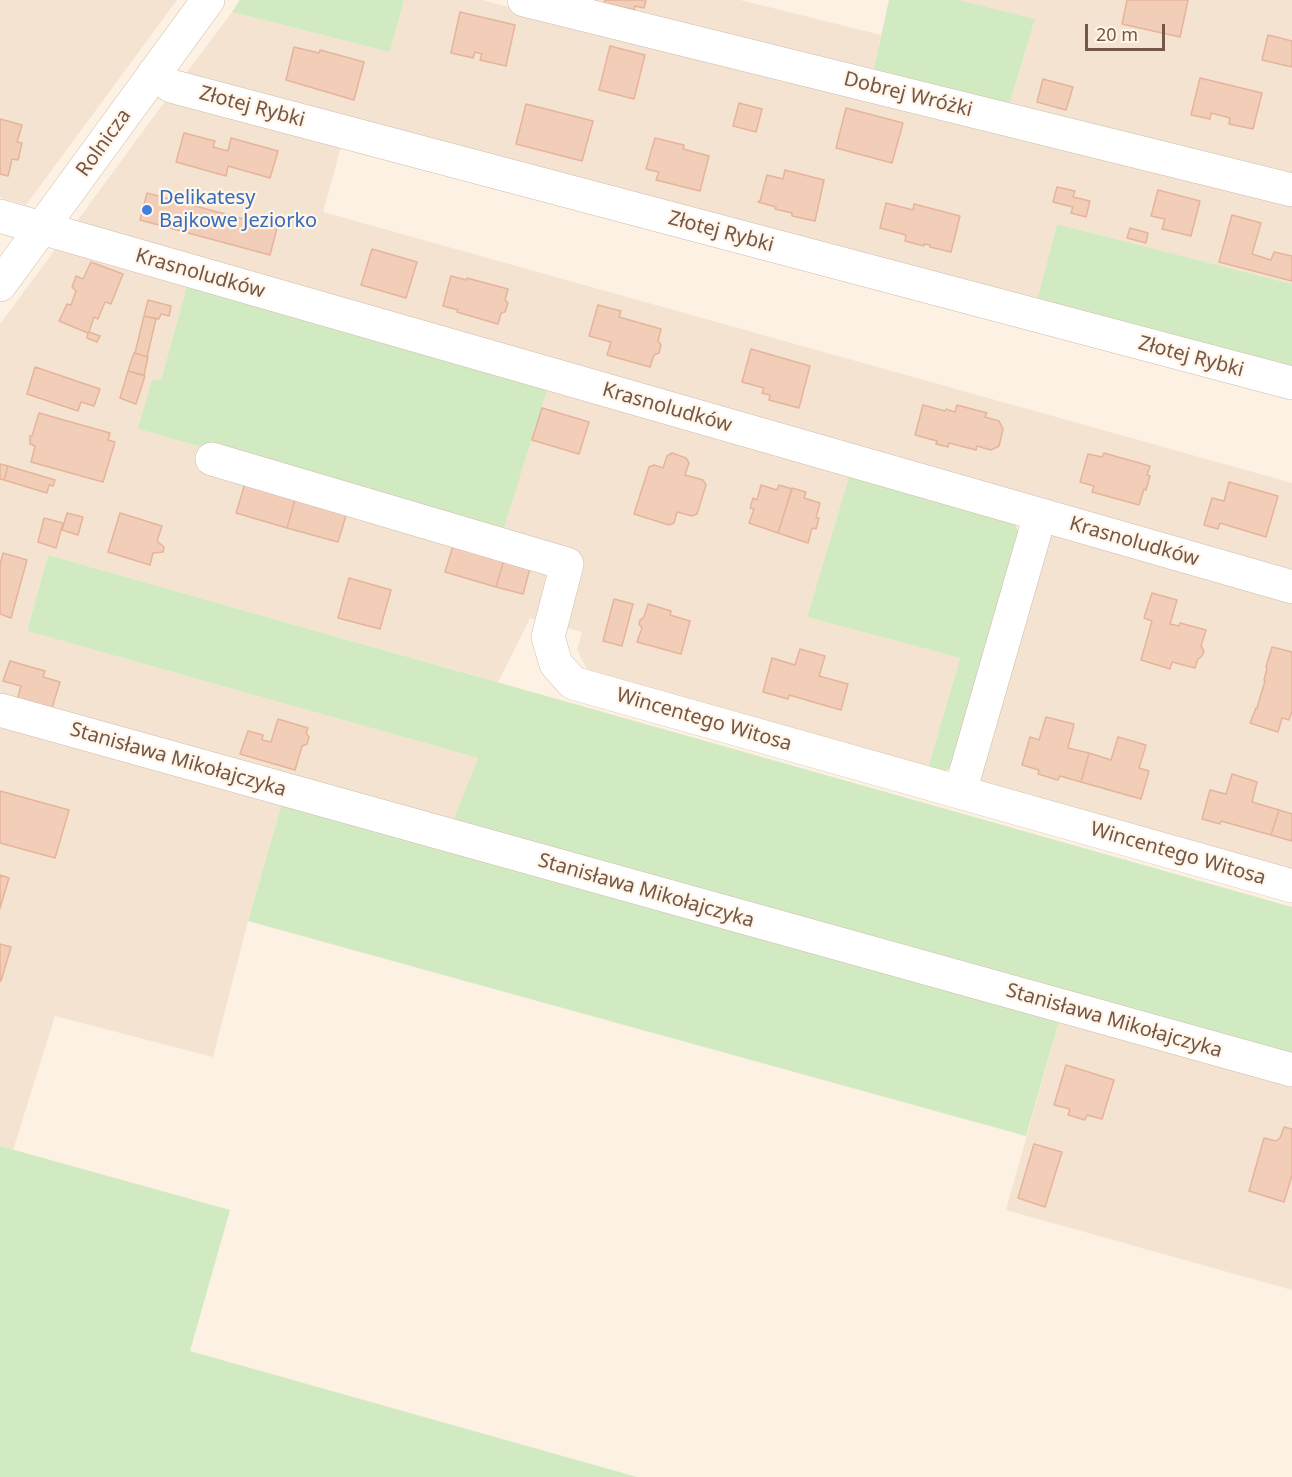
<!DOCTYPE html>
<html>
<head>
<meta charset="utf-8">
<style>
  body { margin:0 }
  #map { position:relative; width:1292px; height:1477px; overflow:hidden; background:#fcf1e2; font-family:"Noto Sans",sans-serif }
  canvas { display:block }
  .scale { position:absolute; left:1085px; top:24px; width:80px; height:27px; box-sizing:border-box; border:3px solid #745748; border-top:0; padding-left:8px; font-size:18px; line-height:21px; white-space:nowrap; color:#745748; -webkit-text-stroke:4px #fff5e8; paint-order:stroke }
</style>
</head>
<body>
<div id="map">
<canvas width="1292" height="1477"></canvas>
<div class="scale">20 m</div>
</div>
<script>
const ctx = document.querySelector('canvas').getContext('2d');
ctx.lineJoin = 'round';
function fillPath(path, color) {
  ctx.fillStyle = color;
  ctx.fill(path, 'evenodd');
}
function strokePath(path, color, width, dash) {
  ctx.strokeStyle = color;
  ctx.lineWidth = width;
  ctx.lineCap = dash ? 'butt' : 'round';
  ctx.setLineDash(dash || []);
  ctx.stroke(path);
}
function drawText(font, color, halo, rows, align = 'center') {
  ctx.font = font + ' "Noto Sans",sans-serif';
  ctx.lineWidth = 4.5;
  ctx.setLineDash([]);
  ctx.textBaseline = 'middle';
  ctx.strokeStyle = halo;
  ctx.fillStyle = color;
  for (const [text, x, y, turn = 0] of rows) {
    ctx.save();
    ctx.translate(x, y);
    ctx.rotate((+turn || 0) * Math.PI / 180);
    ctx.textAlign = isNaN(turn) ? turn : align;
    if (halo) ctx.strokeText(text, 0, 0);
    ctx.fillText(text, 0, 0);
    ctx.restore();
  }
}
fillPath(new Path2D(`
  M0,0H177L26,205L0,198Z
  M404,0H482L596,30L1292,196V284L1057,224L1036,304L182,79L232,12L390,52Z
  M592,0H740L881,35L873,72Z
  M959,0H1292V175L1009,105L1035,19Z
  M166,100L341,147L323,212L1292,483V574L72,228Z
  M63,239L190,275L161,380L152,379L139,429L503,531L549,384L851,470L807,617L960,658L928,768L588,671L577,650L582,632L530,618L498,682L48,555L27,631L478,758L451,825L0,695V324Z
  M1050,527L1292,596V871L978,783Z
  M0,722L282,803L248,921L213,1057L55,1016L13,1150L0,1146Z
  M1059,1021L1292,1087V1290L1006,1210Z`), '#f4e3d0');
fillPath(new Path2D(`
  M240,0H404L390,52L232,12Z
  M889,0H959L1035,19L1009,105L873,72Z
  M1057,224L1292,284V371L1036,304Z
  M190,275L551,378L503,531L138,429L152,379L161,380Z
  M851,470L1012,517L1018,531L953,764L947,770L938,774L928,768L960,658L807,617Z
  M48,555L1292,907V1060L451,825L478,758L27,631Z
  M282,803L1059,1021L1026,1136L248,921Z
  M0,1146L230,1210L190,1351L637,1477H0Z`), '#d2eac1');
const building = new Path2D(`
  M605,0H646L644,8L635,6L634,10L604,3Z
  M1127,0H1188L1180,37L1122,24Z
  M460,12L515,25L506,66L480,60L482,54L475,52L473,58L451,53Z
  M1268,35L1292,41V67L1262,60Z
  M610,46L645,55L634,99L599,90Z
  M294,47L319,53L320,50L364,62L354,100L286,80Z
  M1200,78L1262,93L1253,129L1229,124L1230,118L1211,113L1210,119L1191,115Z
  M1043,79L1073,87L1066,110L1037,102Z
  M739,103L762,109L756,132L733,126Z
  M526,104L593,121L582,161L516,144Z
  M846,108L903,123L892,163L836,148Z
  M0,119L22,125L17,142L22,143L18,160L12,159L8,176L0,174Z
  M184,133L215,141L213,147L228,151L231,138L278,151L270,178L228,166L226,176L176,162Z
  M655,138L684,145L683,149L709,156L700,191L656,180L659,172L646,169Z
  M785,170L824,180L815,221L792,216V213L775,209L776,207L758,202L760,201L767,175L783,179Z
  M1057,187L1075,191L1073,197L1090,201L1086,217L1071,213L1073,207L1053,202Z
  M1158,190L1200,201L1191,236L1162,229L1165,219L1151,216Z
  M147,193L277,228L270,255L140,220Z
  M886,203L913,210L914,204L960,216L951,252L930,247V245L924,244V246L905,241L906,235L880,228Z
  M1232,215L1261,223L1252,254L1271,260L1274,252L1292,256V281L1219,262Z
  M1130,228L1148,233L1146,243L1127,238Z
  M372,249L417,262L406,298L361,285Z
  M91,262L123,274L111,304L105,302L98,319L94,317L89,332L100,336L97,342L87,338L88,333L59,321L67,304L71,305L76,291L72,287L76,276L83,279Z
  M451,276L466,280L467,278L508,289L505,300L508,303L505,312L501,313L498,324L457,312L458,310L443,306Z
  M148,300L171,306L169,316L161,314L159,319L144,316Z
  M598,305L621,311L619,317L661,329L658,341L661,345L659,353L654,355L650,367L607,355L611,342L589,336Z
  M144,316L156,319L147,357L135,353Z
  M751,349L810,366L799,408L769,400L770,395L762,393L764,388L742,382Z
  M134,353L148,357L144,375L128,371Z
  M35,367L100,389L94,406L81,402L78,411L27,394Z
  M128,371L145,376L136,404L120,398Z
  M923,405L945,411L946,409L955,412L957,405L987,413L985,417L999,421L1003,429L999,446L991,450L977,446L976,450L949,443L948,447L936,444L937,441L915,435Z
  M542,408L589,422L579,454L532,440Z
  M39,413L110,433L108,440L115,442L103,482L31,462L35,446L30,444V436H32Z
  M672,453L686,458L689,463L685,475L703,480L706,485L697,514L692,516L677,512L674,523L669,525L634,514L649,467L654,465L663,468L667,456Z
  M1104,453L1150,466L1147,475L1150,476L1146,490L1144,489L1139,505L1092,492L1094,486L1080,482L1088,454L1102,457Z
  M0,464L8,466L4,480L0,479Z
  M8,466L55,480L53,486L49,485L47,493L4,480Z
  M246,480L295,500L287,528L236,513Z
  M1229,482L1278,496L1266,537L1220,523L1218,529L1204,525L1212,498L1224,501Z
  M761,485L777,490L779,485L792,489L778,533L749,523L754,509L750,508L753,498L757,500Z
  M792,488L806,492L804,498L820,503L816,518H819L816,529L812,528L808,543L778,533Z
  M295,500L348,509L338,542L287,528Z
  M67,513L83,517L78,535L62,530Z
  M120,513L162,526L157,541L164,547L163,552L153,553L150,565L108,552Z
  M44,518L63,523L56,548L38,542Z
  M455,539L506,553L496,587L445,572Z
  M3,553L27,560L11,618L0,614V565Z
  M506,553L532,561L523,594L496,587Z
  M349,578L391,590L380,629L338,618Z
  M1152,593L1177,600L1170,624L1179,626L1180,623L1206,630L1201,646L1204,651L1202,656L1198,659L1195,668L1172,662L1170,669L1141,660L1152,621L1144,618Z
  M614,599L633,604L622,646L603,641Z
  M648,604L671,611L670,615L690,621L681,654L637,642L642,628L639,624L640,620L644,617Z
  M1272,647L1292,652V711L1289,720L1282,718L1278,732L1250,723L1256,708H1257L1265,681L1264,680L1267,668L1266,667Z
  M800,649L825,656L819,676L848,684L841,710L789,695L788,699L763,692L772,658L795,665Z
  M10,661L45,671L43,677L60,682L51,711L17,700L21,686L3,681Z
  M1046,717L1074,724L1068,748L1089,753L1081,782L1060,776L1058,780L1038,774L1039,770L1022,765L1030,737L1039,740Z
  M278,719L308,728L306,733L309,737L307,744L302,746L295,770L240,754L248,731L263,735L262,740L271,742Z
  M1118,737L1146,745L1139,768L1149,771L1141,799L1081,782L1089,753L1111,760Z
  M1232,774L1257,782L1252,802L1279,810L1271,835L1221,821L1220,824L1202,819L1210,790L1226,794Z
  M0,791L69,810L55,858L0,843Z
  M1279,810L1292,814V841L1271,835Z
  M0,875L9,878L0,908Z
  M0,944L11,947L1,981H0Z
  M1066,1065L1114,1080L1102,1119L1087,1115L1085,1120L1068,1115L1070,1109L1054,1105Z
  M1284,1127L1292,1129V1175L1284,1202L1249,1191L1264,1138L1276,1141L1280,1138Z
  M1034,1144L1062,1152L1045,1207L1018,1198Z`);
fillPath(building, '#f2ceb9');
strokePath(building, '#e5b49a', 1.5);
const minor = new Path2D(`
  M524,0L1292,190
  M154,73L171,86L1292,383
  M0,216L1292,587
  M0,285L208,0
  M212,459L567,564L548,637L556,664L573,683L1292,886
  M0,710L1292,1070
  M960,792L1040,515`);
strokePath(minor, '#d0bbac', 34);
strokePath(minor, '#fff', 33);
for (const [x, y, r, color] of [
  [147,210,6,"#3f7fe0"]
]) {
  const dot = new Path2D();
  dot.arc(x, y, r, 0, 2 * Math.PI);
  ctx.fillStyle = color;
  ctx.fill(dot);
  strokePath(dot, '#fff5e8', 2);
}
drawText('20px', '#745748', '#fff5e8', [
  ["Dobrej Wróżki",908,95,14],
  ["Złotej Rybki",252,107,15],
  ["Rolnicza",104,143,-54],
  ["Złotej Rybki",721,232,15],
  ["Krasnoludków",200,274,16],
  ["Złotej Rybki",1191,357,15],
  ["Krasnoludków",667,408,16],
  ["Krasnoludków",1134,542,16],
  ["Wincentego Witosa",704,720,16],
  ["Stanisława Mikołajczyka",178,760,16],
  ["Wincentego Witosa",1178,854,16],
  ["Stanisława Mikołajczyka",646,891,16],
  ["Stanisława Mikołajczyka",1114,1021,16]
]);
drawText('20px', '#366cbe', '#fff5e8', [
  ["Delikatesy",159,198],
  ["Bajkowe Jeziorko",159,221]
], 'left');
</script>
</body>
</html>
